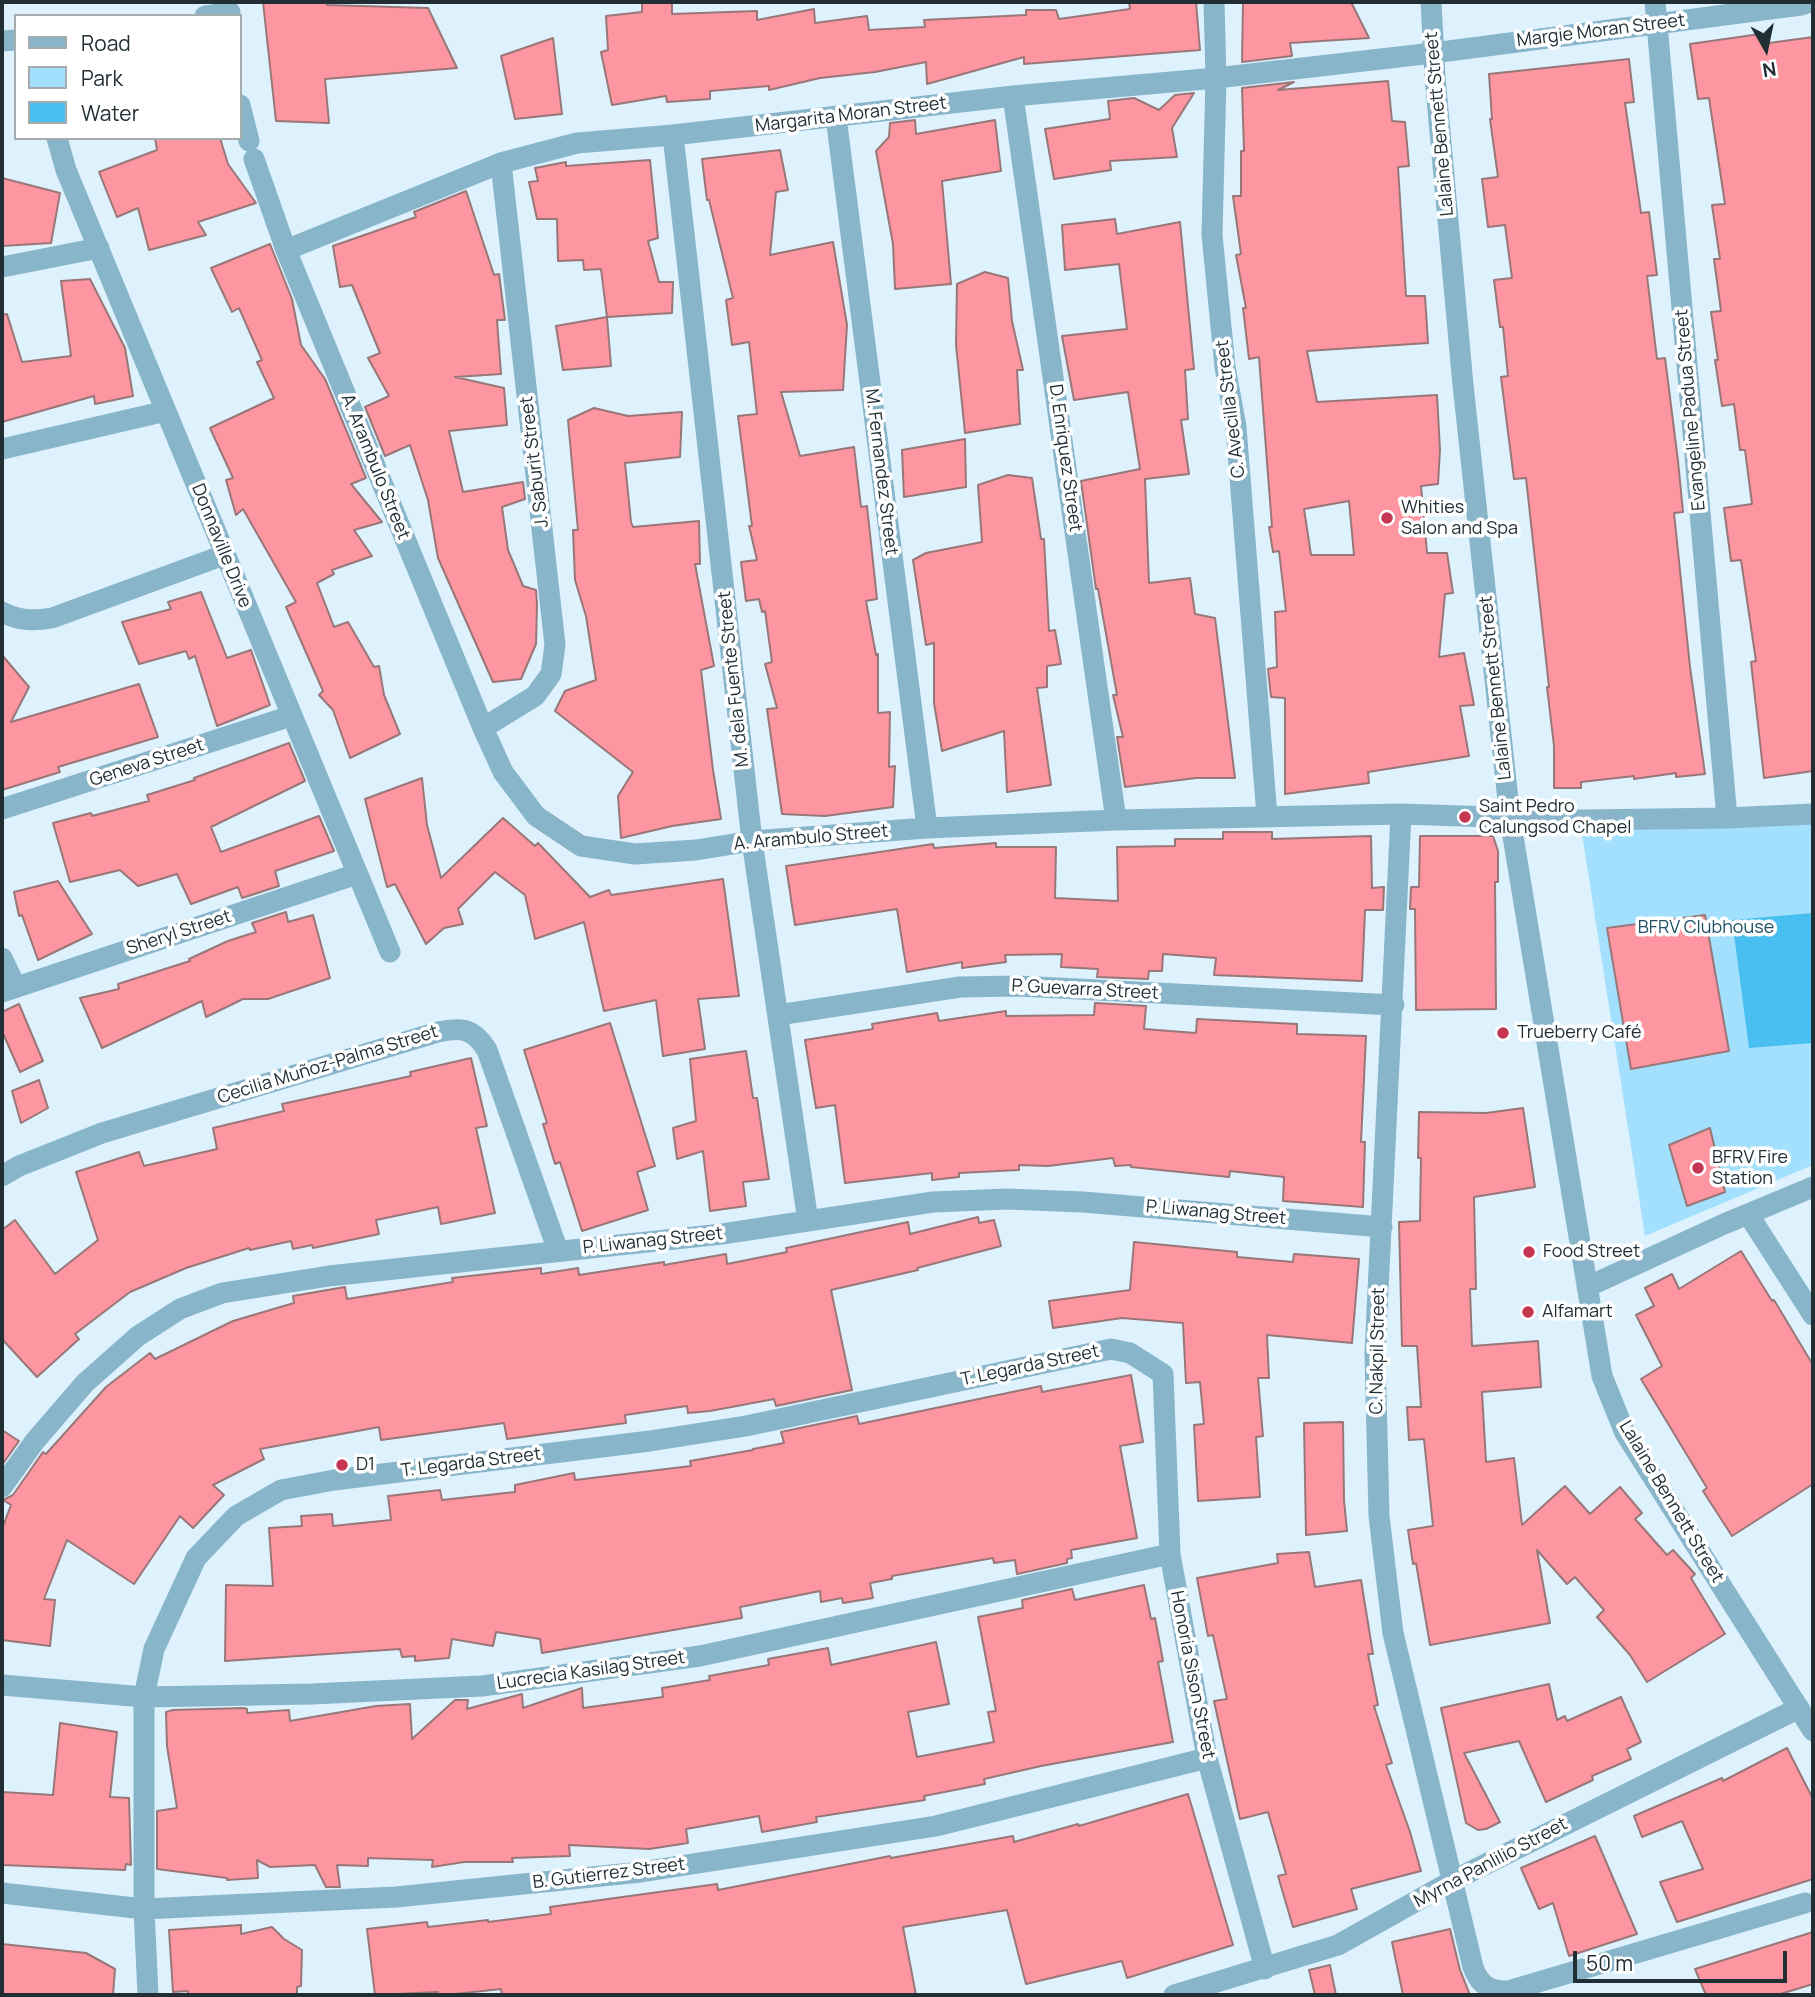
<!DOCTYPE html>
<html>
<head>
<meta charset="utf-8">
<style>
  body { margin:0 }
  #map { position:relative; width:1815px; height:1997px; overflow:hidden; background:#ddf2fd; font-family:Manrope,sans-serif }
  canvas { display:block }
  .frame { position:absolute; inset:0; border:4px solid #212f35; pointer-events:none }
  .legend { position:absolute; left:14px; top:14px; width:228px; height:126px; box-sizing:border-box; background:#fff; border:2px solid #a6acae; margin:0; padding:9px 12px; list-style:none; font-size:21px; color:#212f35 }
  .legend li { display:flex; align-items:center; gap:14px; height:35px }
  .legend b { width:35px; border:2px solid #a6acae }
  .north { position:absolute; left:1731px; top:14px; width:70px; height:70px; -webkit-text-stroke:5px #fff; paint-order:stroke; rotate:171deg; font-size:19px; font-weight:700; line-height:28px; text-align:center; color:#212f35 }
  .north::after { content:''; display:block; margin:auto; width:24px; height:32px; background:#212f35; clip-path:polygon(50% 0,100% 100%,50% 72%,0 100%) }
  .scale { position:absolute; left:1573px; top:1951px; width:214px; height:32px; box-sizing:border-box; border:4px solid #212f35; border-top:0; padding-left:9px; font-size:21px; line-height:24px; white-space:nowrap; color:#212f35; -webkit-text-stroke:5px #fff; paint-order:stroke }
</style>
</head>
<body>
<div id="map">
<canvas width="1815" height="1997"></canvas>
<div class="frame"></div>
<ul class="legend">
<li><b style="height:9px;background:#89b5ca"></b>Road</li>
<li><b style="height:19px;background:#a2e0fe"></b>Park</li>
<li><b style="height:19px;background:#48bff0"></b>Water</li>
</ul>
<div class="north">N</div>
<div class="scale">50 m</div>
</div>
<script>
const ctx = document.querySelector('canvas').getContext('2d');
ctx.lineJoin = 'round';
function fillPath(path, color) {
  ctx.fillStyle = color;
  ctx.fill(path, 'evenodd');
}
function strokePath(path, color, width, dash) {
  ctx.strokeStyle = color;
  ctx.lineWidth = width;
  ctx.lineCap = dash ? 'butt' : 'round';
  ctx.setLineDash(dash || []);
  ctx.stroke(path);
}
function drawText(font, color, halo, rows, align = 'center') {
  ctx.font = font + ' Manrope,sans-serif';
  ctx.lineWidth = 7;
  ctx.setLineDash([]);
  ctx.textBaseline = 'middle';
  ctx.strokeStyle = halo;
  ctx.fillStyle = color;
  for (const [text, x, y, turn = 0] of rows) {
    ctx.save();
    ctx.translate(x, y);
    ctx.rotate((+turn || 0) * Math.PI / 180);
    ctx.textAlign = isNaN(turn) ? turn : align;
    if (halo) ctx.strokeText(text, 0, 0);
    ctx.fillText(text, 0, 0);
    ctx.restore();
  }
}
fillPath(new Path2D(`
  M1813,813V1165L1645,1236L1580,821Z`), '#a2e0fe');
fillPath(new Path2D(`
  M1813,913V1043L1749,1048L1732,920Z`), '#48bff0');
const building = new Path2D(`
  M263,2H327V5L428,8L457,68L325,79L329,123L276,121Z
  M642,2H672V14L757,11V20L814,9L815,23L867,16L869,30L925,27L924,20L1026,15V10H1056L1059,19L1130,9L1129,2H1196L1200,50L1024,64V57L927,84L926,62L875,72L820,78L769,90V86L710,91V99L667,102L666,96L612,105L601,52L608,50L606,16L642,12Z
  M1243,2H1351L1369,38L1290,43L1292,56L1242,62Z
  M1760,34L1762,44L1813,37V771L1764,778L1751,662L1756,661L1748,607L1741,560L1731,561L1724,508L1752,504L1745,450H1740L1734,404L1722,406L1715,360H1718L1711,312L1721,311L1714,259H1720L1712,205L1725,204L1709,98L1698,99L1690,44Z
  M553,38L562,114L515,119L501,56Z
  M1629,59L1634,102L1625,103L1641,213L1649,212L1657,275L1647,276L1657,359L1665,358L1678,461L1683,512L1674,513L1690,667L1705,774L1676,777V773L1634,779V776L1581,782V788H1554V746L1547,687H1549L1526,478L1514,479L1501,377L1508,376L1503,327H1500L1494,280L1512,278L1505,225L1488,227L1482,179L1498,177L1490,119H1492L1489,74Z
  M1388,81L1392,121L1405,122L1409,166L1398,167L1406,296H1425L1428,343L1307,351L1317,402L1437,395L1440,450L1438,484L1421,486L1427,553H1447L1453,593L1445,594L1439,657L1464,653L1474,705L1460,706L1469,756L1368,772L1369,783L1285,794V698L1271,697L1268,669L1277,667L1275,612L1286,611L1279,551L1273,552L1269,527H1272L1259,357L1249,359L1243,308H1246L1236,255L1241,254L1233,196H1241V151H1244L1242,88L1294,82L1278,90ZM1349,501L1354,555H1311L1304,509Z
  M1194,93L1172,128L1177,157L1110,161L1111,170L1054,179L1045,129L1110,119L1108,101L1134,98L1159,110L1175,95Z
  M915,120L916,134L995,120L1001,171L942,181L951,284L895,289L893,244L876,151L889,137L890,123Z
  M155,138H220L228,164L256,203L198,222L206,235L149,250L138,208L117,217L99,172L157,150Z
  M780,150L788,190L776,192L770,255L833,242L847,325L843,390L781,392L800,456L854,447L861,507L867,506L877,599L866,601L876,655L878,654V713L890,712L889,767L895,766L893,807L825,816L782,814L767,709L777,708L765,664L772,662L765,611L762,612L759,599L746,601L741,562L757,560L749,526H752L738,416L757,414L749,342L732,345L726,300L733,298L709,200H707L702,159Z
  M650,160L658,238L648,241L659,282H673L672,313L607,317L601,269L584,270L583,260L558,261L557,219H537L529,182L538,181L535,168L566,162V166Z
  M2,178L60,193L51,243L2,246Z
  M466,191L494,275L499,274L505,320H497L501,374L455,377L504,388L507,425L449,431L463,492L523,482L525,499L502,507L508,550L523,586L536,590L537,604L536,644L521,679L493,682L438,558L428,500L410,445L385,456L365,407L389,396L368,358L380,353L352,285L340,287L333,246L416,217L414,212Z
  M1115,219L1117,234L1180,222L1194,369L1185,370L1188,419L1181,420L1189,474L1145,479L1149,583L1190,578L1195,614L1215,618L1235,778H1196L1125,787L1117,737H1123L1113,695H1117L1098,589H1096L1081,481L1140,469L1128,392L1074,400L1062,336L1127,329L1119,264L1065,270L1062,225Z
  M270,244L292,299L301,345L325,379L366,478L351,484L382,522L354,530L372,556L332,570L334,574L317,583L334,627L348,622L374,667L379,666L384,695L400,734L350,758L333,710L319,695L323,691L286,607L296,602L243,509L236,515L226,480L233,478L210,428L274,398L257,362L262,360L239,308L232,312L211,268Z
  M985,272L1008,278L1012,321L1023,370H1017L1020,424L965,433L956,345L957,284Z
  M90,279L125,348L133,396L95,404L94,396L2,422V315L7,314L22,362L71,356L61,281Z
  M607,317L611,366L563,370L556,326Z
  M594,408L628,416L682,412L680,457L625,463L631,522L633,527L699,521L700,564H695L714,666L701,670L713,770L721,819L672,826L621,838L618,796L633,772L555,711L565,691L596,680L586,616L575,580L573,530H578L568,420Z
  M965,439L966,487L904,497L902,450Z
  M1008,475L1032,478L1041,539H1044L1049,631L1055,630L1061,664L1047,666V687L1037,688L1051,785L1007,792L1004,731L942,751L934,703V643L926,645L913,560L926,553L982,542L978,485Z
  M201,592L227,658L251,650L270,705L217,726L195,656L189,659L186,651L139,664L122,622L171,609L168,602Z
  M2,655L29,687L11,722L139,684L158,737L58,767L60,772L2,790Z
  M289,743L305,781L211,827L221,852L319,816L334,851L275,871L279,886L242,898L238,887L191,904L177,874L138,886L120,870L70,882L53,823L91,813L92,816L149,801L147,795L195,780L194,778Z
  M422,778L427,825L441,878L503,818L535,846L538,843L590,897L609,890L611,895L723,879L739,996L698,999L705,1049L663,1056L656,1000L604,1011L584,922L535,939L525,895L495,872L458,909L463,924L444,928L426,944L395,884L387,887L365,799Z
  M1223,832H1272V839L1371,836L1372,888L1384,887L1383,910H1365L1362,981L1214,975L1216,958L1163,954L1162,971H1149L1148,979L1097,977L1098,969L1061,967L1062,954L1005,955L1006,962L962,968V962L907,972L897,909L795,925L786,866L933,844L934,848L996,843V847H1056L1055,898L1118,901L1117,847L1175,846V839H1223Z
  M1420,836H1493L1498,851V882H1495L1496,1009L1416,1010L1415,909H1410L1411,887H1419Z
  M58,881L92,934L38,960L22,915L19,916L14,892Z
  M286,912L288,922L313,915L330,978L268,999H243L206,1017L202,1001L102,1048L80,998L119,989L118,984L190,961L189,959L228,941L256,932L252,923Z
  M1705,915L1729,1051L1631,1069L1607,928Z
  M1095,1003L1146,1006L1144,1029L1196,1033L1197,1019L1297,1024V1034L1366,1036L1361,1142H1365L1363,1207L1283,1201L1284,1177L1230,1171L1229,1177L1131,1167V1165L1115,1166L1113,1158L1048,1166L1019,1165V1170L959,1173V1177L932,1180V1173L845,1183L835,1105L816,1108L805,1040L873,1029L872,1024L937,1013L939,1021L1006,1011V1016L1094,1015Z
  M19,1004L43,1061L20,1072L2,1031V1012Z
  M610,1023L655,1166L637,1172L648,1210L582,1231L560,1162L555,1164L543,1124L547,1123L524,1050Z
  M746,1051L753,1098H757L769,1179L743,1182L746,1206L710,1211L703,1151L677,1159L673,1128L696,1121L690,1059Z
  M471,1058L487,1126L476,1128L495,1213L441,1224L438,1207L376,1220L379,1234L313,1248L312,1245L293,1249L291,1241L250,1250L249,1248L186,1268L130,1292L75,1334L79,1339L37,1377L2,1339V1230L15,1220L55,1274L98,1240L76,1172L139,1152L144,1166L217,1149L213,1128L284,1111L282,1104L411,1076L410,1072Z
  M39,1080L48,1108L21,1123L12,1091Z
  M1523,1108L1535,1187L1474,1197L1476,1289H1470L1472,1346L1538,1341L1541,1387L1482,1392L1486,1462L1514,1458L1522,1525L1565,1486L1590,1514L1620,1487L1642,1513L1635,1519L1667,1555L1673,1550L1695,1574L1691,1578L1725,1634L1647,1682L1630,1655L1597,1617L1604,1610L1575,1577L1567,1584L1537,1550L1550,1623L1430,1645L1416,1563L1413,1564L1408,1530L1433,1526L1424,1439L1409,1440L1407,1407H1421L1417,1346H1402L1399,1222L1420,1221L1421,1158H1418L1419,1112L1486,1113Z
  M1710,1128L1725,1192L1687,1206L1669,1145Z
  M978,1217L979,1223L994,1220L1001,1246L917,1268L918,1270L831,1290L852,1390L776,1406L774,1399L710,1411L688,1413L687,1406L625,1415L626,1423L507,1439L504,1423L381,1440L379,1427L260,1449L264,1459L213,1485L224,1495L193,1528L180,1516L134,1584L67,1540L44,1599L55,1600L50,1646L2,1640V1529L11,1505L3,1500L13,1495L43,1452L46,1454L106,1387L150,1353L155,1359L233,1321L294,1303L293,1296L339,1288L345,1287L347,1299L453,1282L452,1278L541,1268V1274L578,1268L579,1275L664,1262V1265L726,1254L727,1264L787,1252L786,1248L908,1222L910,1234Z
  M1134,1242L1237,1252V1257L1293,1262L1294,1254L1359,1259L1352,1343L1267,1335L1269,1378H1258L1263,1436L1256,1437L1260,1497L1198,1501L1194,1425L1204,1424L1200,1382L1186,1383L1183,1323L1122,1318L1053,1328L1049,1301L1130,1290Z
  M1741,1251L1772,1301L1774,1300L1813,1365V1484L1732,1536L1703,1491L1707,1488L1641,1379L1662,1366L1636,1315L1654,1306L1645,1288L1672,1274L1679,1289Z
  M1131,1375L1143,1442L1120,1446L1137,1538L1071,1550L1072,1558L1067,1559V1563L1017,1574L1015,1560L994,1563L993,1558L892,1576V1579L870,1583L873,1598L843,1603L842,1598L821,1602L820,1591L740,1607L742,1618L542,1653L540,1639L496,1632L493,1646L452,1639L449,1658L415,1661V1656L402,1657L400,1649L225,1661L226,1585L273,1586L269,1528L302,1526L301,1516L332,1514L333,1526L391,1520L388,1496L440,1490L442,1500L515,1492V1485L574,1473L575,1480L691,1466L690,1461L753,1450V1449L784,1443L781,1432L857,1416L859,1424L1041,1386L1042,1392Z
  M1343,1422L1344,1500L1347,1531L1306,1535L1304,1423Z
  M2,1430L19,1441L2,1465Z
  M1309,1552L1315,1587L1361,1580L1373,1654H1368L1378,1705L1374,1706L1392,1763L1386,1765L1410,1832L1421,1871L1351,1889L1357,1909L1293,1927L1278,1876L1286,1874L1268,1812L1240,1819L1214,1701L1227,1699L1213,1635L1208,1636L1197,1578L1278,1563L1277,1554Z
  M1144,1585L1151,1619L1155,1618L1163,1661L1158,1662L1173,1742L1041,1766L984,1779L985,1784L924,1796L925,1800L816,1817L817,1822L762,1832L759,1816L686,1829L688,1843L649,1849L569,1845L570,1856L512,1858L513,1862H464L432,1867L433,1860L368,1858V1866L337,1865L340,1887H326L315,1865L270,1867L257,1860L258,1878L227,1880V1878L157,1869V1811L177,1808L167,1746L166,1712L173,1710L244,1708L247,1709V1713L289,1710L290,1721L376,1706L410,1704L412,1739L455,1700H468L467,1709L522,1694L523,1708L582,1688L583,1708L663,1697L662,1688L710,1680L709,1676L769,1665L768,1659L828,1648L831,1665L936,1642L949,1704L908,1712L917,1757L994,1742L988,1712L996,1711L978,1617L1023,1608L1022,1600L1072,1589L1075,1600Z
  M1549,1684L1557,1720L1565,1716L1567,1721L1621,1697L1641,1742L1627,1749L1631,1759L1592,1776L1593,1780L1546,1802L1519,1741L1464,1753L1500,1822L1486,1829L1478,1830L1466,1823L1441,1708Z
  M60,1723L117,1732L110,1797L129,1798L131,1865L126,1864L125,1870L2,1865V1792L53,1795Z
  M1787,1748L1813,1799V1879L1677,1922L1660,1882L1703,1869L1682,1821L1642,1837L1634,1816L1722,1778L1723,1781Z
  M1188,1794L1233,1945L1127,1978L1122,1961L1026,1984L1007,1910L903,1927L916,1995H502L501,1989L446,1995H438V1992L375,1995L367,1929L427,1922L428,1927L488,1920V1922L551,1914L550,1907L717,1884L718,1890L890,1856L891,1858L1013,1836L1014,1842L1078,1824L1079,1826Z
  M1595,1836L1637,1934L1569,1956L1553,1903L1539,1909L1521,1868Z
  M241,1925V1934L272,1927L284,1939L302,1950L301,1986L297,1987V1995H188V1991L173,1992L169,1930Z
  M1450,1929L1460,1970L1470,1995H1403L1392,1942Z
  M1813,1932V1984L1777,1995H1706L1695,1969Z
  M2,1944L86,1953L115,1969L113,1995H2Z
  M1330,1965L1336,1995H1315L1309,1970Z`);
fillPath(building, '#fe96a1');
strokePath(building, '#997678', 2);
strokePath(new Path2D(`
  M1214,2L1216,78L1212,235L1225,367L1236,427L1267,816
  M1431,2L1435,77L1463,385L1510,818L1602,1376L1625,1433L1813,1731
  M1655,2L1727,818
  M205,16L230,12
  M2,41L16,40
  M1013,96L1116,820
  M240,105L249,141
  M836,117L927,828
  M673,135L752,841L808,1221
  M57,138L66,170L390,952
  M254,159L286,250L483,728L503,772L536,816L581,846L635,854L696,850L752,841L927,828L1116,820L1401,814L1583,820L1727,818L1813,814
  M286,250L501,163L577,143L673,135L1013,96L1216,78L1433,53L1801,5L1811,2
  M2,267L99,248
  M2,449L166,411
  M2,612C19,621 33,621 52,618L224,555
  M483,728L535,696L551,674L555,645L501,163
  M2,809L291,716
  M1401,814L1375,1353L1379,1516L1393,1633L1473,1967C1480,1985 1488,1991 1508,1991L1805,1903
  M2,958L16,987
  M2,992L357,874
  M778,1015L960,987L1018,986L1394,1005
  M2,1176L19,1166L102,1133L438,1032C462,1027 473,1028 487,1050L558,1251
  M1748,1214L1813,1315
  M1587,1287L1724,1224L1813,1187
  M2,1487L35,1441L85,1383L138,1336L180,1309L222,1293L329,1276L722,1234L933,1202L1007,1199L1083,1202L1382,1227
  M2,1685L144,1697L312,1694L482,1686L700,1656L1170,1554
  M2,1893L144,1909L396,1897L641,1872L936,1826L1207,1758
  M148,1995L144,1909V1697L154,1649L196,1558L236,1516L281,1490L334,1480L650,1441L746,1426L1111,1349L1130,1353L1163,1374L1170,1554L1207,1758L1265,1969
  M1174,1995L1338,1945L1452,1881L1799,1708`), '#89b5ca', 21);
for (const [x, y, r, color] of [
  [1387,518,7,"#c63653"],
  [1465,817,7,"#c63653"],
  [1503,1033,7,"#c63653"],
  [1698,1168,7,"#c63653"],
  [1529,1252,7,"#c63653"],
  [1528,1312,7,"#c63653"],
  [342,1465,7,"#c63653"]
]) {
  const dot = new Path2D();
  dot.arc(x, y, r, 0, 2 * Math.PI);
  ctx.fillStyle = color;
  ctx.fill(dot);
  strokePath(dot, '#fff', 2.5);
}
drawText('18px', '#212f35', '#fff', [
  ["Margie Moran Street",1601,31,-7],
  ["Margarita Moran Street",851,115,-7],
  ["Lalaine Bennett Street",1440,124,-95],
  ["C. Avecilla Street",1231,409,-97],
  ["Evangeline Padua Street",1691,410,-95],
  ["D. Enriquez Street",1065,458,82],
  ["J. Saburit Street",535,462,-97],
  ["A. Arambulo Street",375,467,68],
  ["M. Fernandez Street",881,472,83],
  ["Donnaville Drive",221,546,68],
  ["M. dela Fuente Street",734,679,-96],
  ["Lalaine Bennett Street",1496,688,-96],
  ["Geneva Street",147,763,-18],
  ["A. Arambulo Street",811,838,-5],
  ["Sheryl Street",179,933,-18],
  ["P. Guevarra Street",1085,990,3],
  ["Cecilia Muñoz-Palma Street",328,1065,-17],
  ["P. Liwanag Street",1216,1213,5],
  ["P. Liwanag Street",653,1241,-6],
  ["C. Nakpil Street",1378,1351,-89],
  ["T. Legarda Street",1030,1366,-12],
  ["T. Legarda Street",471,1463,-7],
  ["Lalaine Bennett Street",1671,1502,59],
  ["Lucrecia Kasilag Street",591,1671,-8],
  ["Honoria Sison Street",1192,1675,79],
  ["Myrna Panlilio Street",1491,1863,-28],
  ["B. Gutierrez Street",609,1874,-7]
]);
drawText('18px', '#212f35', '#fff', [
  ["Whities",1401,508],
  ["Salon and Spa",1401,529],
  ["Saint Pedro",1479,807],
  ["Calungsod Chapel",1479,828],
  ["Trueberry Café",1517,1033],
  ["BFRV Fire",1712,1158],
  ["Station",1712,1179],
  ["Food Street",1543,1252],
  ["Alfamart",1542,1312],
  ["D1",356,1465]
], 'left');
drawText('18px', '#205065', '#fff', [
  ["BFRV Clubhouse",1706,928]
]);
</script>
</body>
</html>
